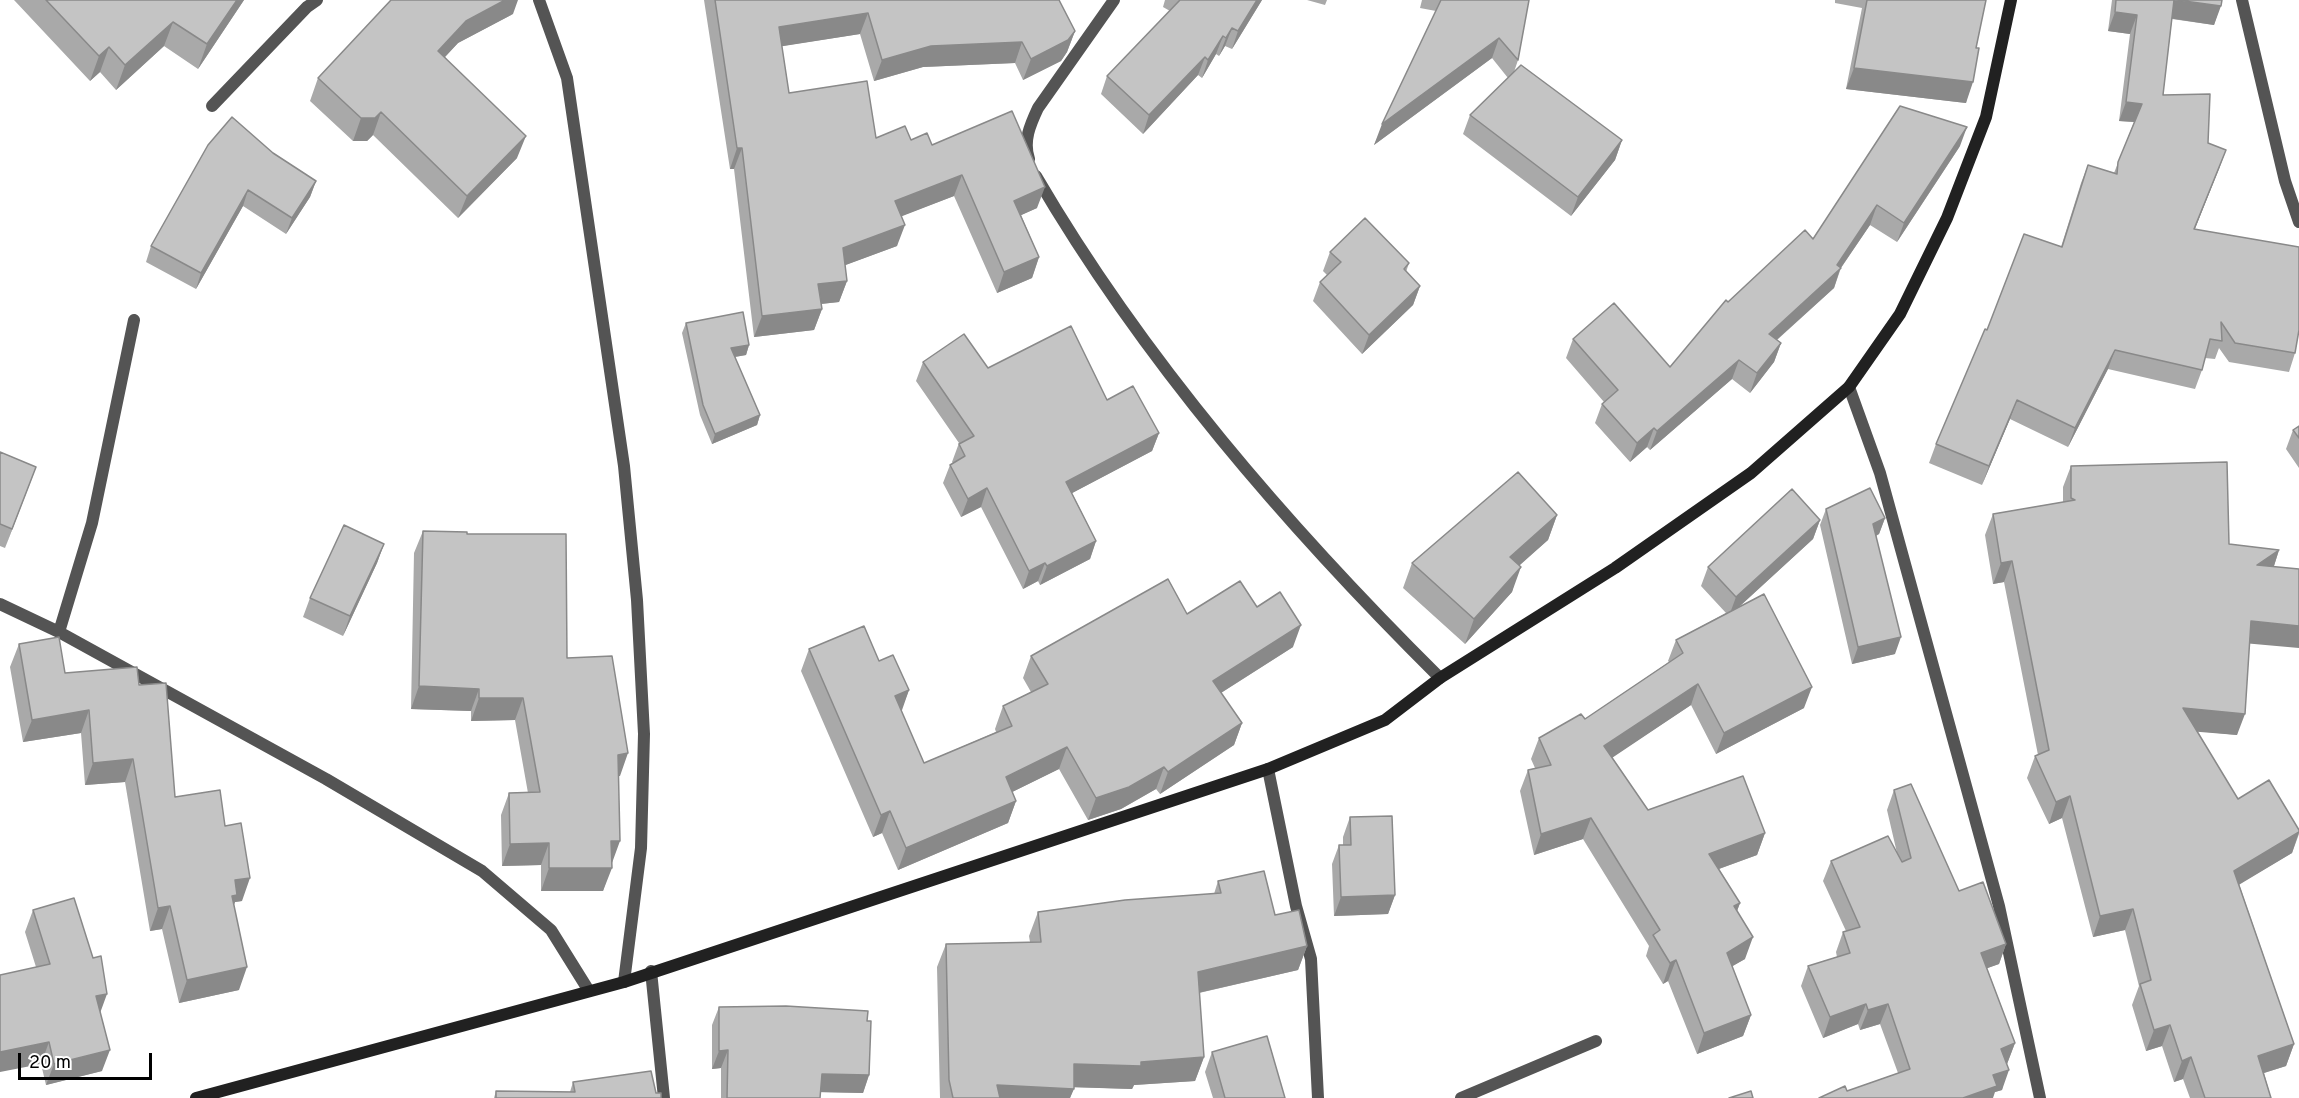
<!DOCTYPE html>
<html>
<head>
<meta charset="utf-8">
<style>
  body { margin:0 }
  #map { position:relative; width:2299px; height:1098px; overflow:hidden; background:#fff; font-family:Overpass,sans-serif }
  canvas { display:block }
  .scale { position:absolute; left:18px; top:1053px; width:134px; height:27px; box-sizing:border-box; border:3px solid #000; border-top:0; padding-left:8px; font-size:18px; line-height:21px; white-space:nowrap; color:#000; -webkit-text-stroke:4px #fff; paint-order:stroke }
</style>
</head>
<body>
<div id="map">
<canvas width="2299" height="1098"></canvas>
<div class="scale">20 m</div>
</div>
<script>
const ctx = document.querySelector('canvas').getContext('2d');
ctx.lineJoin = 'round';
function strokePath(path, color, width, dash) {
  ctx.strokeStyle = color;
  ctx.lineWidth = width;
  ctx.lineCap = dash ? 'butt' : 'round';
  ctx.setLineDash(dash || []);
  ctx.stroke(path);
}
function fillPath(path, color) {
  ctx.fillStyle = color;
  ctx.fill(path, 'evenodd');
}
strokePath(new Path2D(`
  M539,0L567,78L624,466L637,600L644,734L641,848L624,982
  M2242,0L2285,181L2299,222
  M212,106L307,7L317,0
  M1029,159C1023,141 1030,125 1038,108L1114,0
  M1036,176C1144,361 1288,527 1440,678
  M1849,387L1880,473L1999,906L2040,1098
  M0,604L59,632L326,779L482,871L551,930L589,991
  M59,632L92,523L134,320
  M1268,769L1296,906L1311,959L1318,1098
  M651,971L664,1098
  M1461,1098L1596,1041`), '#545454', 12);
strokePath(new Path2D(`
  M196,1098L624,982L1268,769L1385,720L1440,678L1615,568L1751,473L1849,387L1900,314L1947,218L1986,117L2011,0`), '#212121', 12);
fillPath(new Path2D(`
  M14,0H244L198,69L164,46L116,90L100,72L90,81Z
  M704,0H1059L1075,31L1067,52L1061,61L1023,80L1015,63L923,67L874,81L860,34L782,46L789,93L876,138L911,140L932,145L1037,208L1021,215L1039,257L1032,278L997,293L954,196L901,216L897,246L845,265L847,281L839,302L821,304L822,309L814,330L754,337L734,169H730Z
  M1165,0H1262L1232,49L1225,46L1219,56L1216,54L1202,78L1198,75L1143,134L1101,94L1107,76L1170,11L1163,7Z
  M1307,0H1327L1325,5Z
  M1422,0H1529L1518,60L1514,72L1622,140L1615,160L1571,216L1463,134L1470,115L1508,78L1492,58L1374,145L1436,11L1420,8Z
  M1835,0H1986L1976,48L1966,103L1846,89L1862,8L1835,3Z
  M2112,0H2222L2214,25L2172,19L2163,95L2208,143L2226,150L2195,229L2295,353L2289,372L2229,362L2219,348L2215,359L2205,358L2202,370L2195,389L2108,369L2068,447L2010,419L1982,485L1929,463L1936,444L1987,330L2061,247L2081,183L2088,165L2114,173L2134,122L2119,121L2130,34L2108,31Z
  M513,14L458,43L445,57L517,158L458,218L373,135L367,141H353L310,101L318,78Z
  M1960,146L1897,242L1870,225L1841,268L1834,288L1777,340L1781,343L1774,362L1750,393L1732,379L1650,450L1647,447L1630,462L1595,423L1602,404L1604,402L1566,358L1573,339L1670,367L1728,302L1813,239Z
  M273,153L316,181L310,197L286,234L243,206L196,289L146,262L151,246Z
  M1330,252L1409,263L1406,272L1420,286L1413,305L1362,354L1313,301L1320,282L1327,275L1323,271Z
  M686,323L749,345L746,355L735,357L760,415L757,425L712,444L700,415L682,333Z
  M923,362L988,368L1107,400L1159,433L1152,451L1072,493L1096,541L1090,559L1040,585L1038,581L1023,589L981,507L961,517L943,483L950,465L953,463L952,462L959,443L916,381Z
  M2299,426V468L2286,449L2293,430Z
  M0,452L36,467L5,548L0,546Z
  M2071,466L2229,544L2279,550L2250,643L2237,735L2197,731L2238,799L2299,830V834L2292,853L2239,884L2294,1044L2286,1066L2264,1073L2271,1098H2190L2183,1079L2174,1082L2162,1046L2146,1051L2132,1005L2139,986L2125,930L2093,937L2062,818L2049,824L2027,778L2035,756L2038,755L2004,582L1993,584L1985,535L1993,514L2063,502V487Z
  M1826,509L1885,518L1879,534L1876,536L1895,654L1852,664L1820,525Z
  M1557,515L1548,540L1519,565L1512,592L1465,644L1403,588L1412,563Z
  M1820,520L1813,539L1739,607L1804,708L1716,754L1691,705L1612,757L1648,810L1765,833L1757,855L1719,869L1740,903L1737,911L1745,959L1732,966L1751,1015L1743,1036L1697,1054L1668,981L1663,984L1646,956L1649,946L1583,839L1534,855L1520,791L1528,770L1535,768L1531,759L1539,738L1585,719L1669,662L1668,661L1676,640L1726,613L1701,586L1708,567Z
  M423,531L467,534L567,658L620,776H619L612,863L603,891H541V865L502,866L501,815L509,793H528L515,720L471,721V711L411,709L414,553Z
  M384,544L377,563L343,636L303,617L310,598Z
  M1257,607L1293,647L1221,693L1242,723L1234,745L1160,794L1156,789L1121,809L1088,820L1059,769L1012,792L1016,801L1008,823L898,870L882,833L873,837L801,671L809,649L879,661L909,690L901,710L924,763L996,732L995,729L1003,706L1031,692L1023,678L1031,656L1187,614Z
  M19,644L65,673L139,685L175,797L225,826L242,901L235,902L234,904L239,990L179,1003L162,929L150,931L125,782L85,785L81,733L23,742L10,667Z
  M1894,790L1959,891L2006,944L1999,964L1987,968L2015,1043L2007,1064L2002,1090L1995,1092L1847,1091L1898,1073L1880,1024L1860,1030L1858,1024L1823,1038L1801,986L1808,966L1837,957L1836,952L1843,932L1846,931L1823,881L1831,861L1897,853L1887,810Z
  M1350,817L1395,895L1388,914L1334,916L1332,864L1339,845H1343V837Z
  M1218,881L1275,915L1307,946L1298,970L1199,993L1204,1057L1195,1081L1134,1085L1132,1089L1074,1087L1070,1098H940L937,967L946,944L1030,942L1029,936L1038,912L1214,894Z
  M33,910L100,1011L102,1071L46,1085L41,1064L36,967L25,932Z
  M719,1007L867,1021L869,1075L863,1093L820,1092V1098H721V1068L712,1069V1025Z
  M1212,1052L1285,1098H1213L1205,1072Z
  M573,1082L656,1093L661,1098H494L496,1091L570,1092Z`), '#a9a9a9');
fillPath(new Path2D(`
  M237,0H244L198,69L207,44Z
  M505,0H518L513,14L458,43L430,73L438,51L466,21Z
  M1257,0H1262L1232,49L1238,31Z
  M2174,0L2221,6L2214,25L2168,18Z
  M2115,12L2137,15L2130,34L2108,31Z
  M868,13L860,34L771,48L779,27Z
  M173,22L164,46L116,90L125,65Z
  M1232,28L1225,46L1219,56L1226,38Z
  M1075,31L1067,52L1061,61L1023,80L1031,59Z
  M1223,36L1216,54L1202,78L1208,60Z
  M1499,38L1492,58L1374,145L1382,124Z
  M1022,42L1015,63L923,67L874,81L882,60L931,46Z
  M109,47L100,72L90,81L99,56Z
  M1205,57L1198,75L1143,134L1149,115Z
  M1854,68L1973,82L1966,103L1846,89Z
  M2126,102L2142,104L2135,122L2119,121Z
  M381,112L373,135L367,141H353L361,118Z
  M1967,127L1960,146L1897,242L1904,223Z
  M526,136L517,158L458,218L467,196Z
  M1622,140L1615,160L1571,216L1578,197Z
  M737,148H742L734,169H730Z
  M2226,150L2219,169L2187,248L2194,229Z
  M962,175L954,196L887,222L895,201Z
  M316,181L310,197L286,234L292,218Z
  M1045,187L1037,208L1006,222L1014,201Z
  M248,190L243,206L196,289L201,273Z
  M1877,205L1870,225L1840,269L1834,288L1762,353L1769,334L1837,265Z
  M905,225L897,246L835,269L843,248Z
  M1039,257L1032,278L997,293L1004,272Z
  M847,281L839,302L811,305L818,284Z
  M1420,286L1413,305L1362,354L1369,335Z
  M822,309L814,330L754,337L762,316Z
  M1781,343L1774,362L1750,393L1757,373Z
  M749,345L746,355L728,358L731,348Z
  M2115,350L2108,369L2068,447L2075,428Z
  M1739,360L1732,379L1650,450L1657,431Z
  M2017,400L2010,419L1982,485L1989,466Z
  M760,415L757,425L712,444L715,434Z
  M1654,428L1647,447L1630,462L1637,443Z
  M1159,433L1152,451L1059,500L1066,482Z
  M36,467L29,486L5,548L12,529Z
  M987,488L981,507L961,517L968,499Z
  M1557,515L1548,540L1501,582L1510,557Z
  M1885,518L1879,534L1867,540L1873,524Z
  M1820,520L1813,539L1729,616L1736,597Z
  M1096,541L1090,559L1040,585L1047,566Z
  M384,544L377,563L343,636L350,616Z
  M2279,550L2272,572L2257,565Z
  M2012,561L2004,582L1993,584L2001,563Z
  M1045,563L1038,581L1023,589L1029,571Z
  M1521,567L1512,592L1465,644L1474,619Z
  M2251,621L2299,626V648L2243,643Z
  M1301,625L1293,647L1205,703L1213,681Z
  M1901,637L1895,654L1852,664L1858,647Z
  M1698,684L1691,705L1597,768L1604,746Z
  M419,686L479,689L471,711L411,709Z
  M1812,687L1804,708L1716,754L1724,733Z
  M909,690L901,713L895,696Z
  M479,698H523L515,720L471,721Z
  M2183,708L2245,714L2237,735L2176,730Z
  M89,710L81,733L23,742L32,720Z
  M1242,723L1234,745L1160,794L1168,772Z
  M1067,747L1059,769L998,799L1006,777Z
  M628,753L620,776L610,777L618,755Z
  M133,759L125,782L85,785L93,763Z
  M1164,767L1156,789L1121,809L1088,820L1096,798Z
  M2070,796L2062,818L2049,824L2056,802Z
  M1016,801L1008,823L898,870L906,848Z
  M890,811L882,833L873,837L881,815Z
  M1591,818L1583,839L1534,855L1541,834Z
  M2299,832L2292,853L2227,892L2234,871Z
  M1765,833L1757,855L1702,875L1709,854Z
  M611,841H620L612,863H603Z
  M549,843L541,865L502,866L510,844Z
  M549,868H612L603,891H541Z
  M250,878L242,901L235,902L229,918L235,880Z
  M1395,895L1388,914L1334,916L1341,897Z
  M1740,903L1732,924L1734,906Z
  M170,906L162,929L150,931L158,908Z
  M2133,909L2125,930L2093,937L2100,916Z
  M1753,937L1745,959L1719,974L1727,953Z
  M2006,944L1999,964L1974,973L1981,953Z
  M1307,946L1298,970L1189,995L1198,972Z
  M1676,960L1668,981L1663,984L1670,963Z
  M247,967L239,990L179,1003L187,980Z
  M107,994L99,1016L96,996Z
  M1866,1004L1858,1024L1823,1038L1830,1017Z
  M1888,1004L1880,1024L1860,1030L1868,1010Z
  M1751,1015L1743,1036L1697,1054L1704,1033Z
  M2170,1025L2162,1046L2146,1051L2154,1030Z
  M49,1042L41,1064L0,1072V1052Z
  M2015,1043L2007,1064L1994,1069L2001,1049Z
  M2294,1044L2286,1066L2251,1077L2258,1056Z
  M110,1050L102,1071L46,1085L54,1064Z
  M728,1050L721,1068L712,1069L719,1051Z
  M1204,1057L1195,1081L1134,1085L1132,1089L1066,1087L1074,1064L1141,1062Z
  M2191,1057L2183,1079L2174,1082L2182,1061Z
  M2009,1070L2002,1090L1995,1092L1993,1098H1963L1993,1075Z
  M822,1074L869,1075L863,1093L815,1092Z
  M997,1085L1074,1089L1070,1098H993Z`), '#898989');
const building = new Path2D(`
  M46,0H237L207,44L173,22L125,65L109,47L99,56Z
  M391,0H505L466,21L438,51L526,136L467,196L381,112L375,118H361L318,78Z
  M715,0H1059L1075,31L1068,40L1031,59L1022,42L931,46L882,60L868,13L779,27L789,93L867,81L876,138L905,126L911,140L927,133L932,145L1012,111L1045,187L1014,201L1039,257L1004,272L962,175L895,201L905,225L843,248L847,281L818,284L822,309L762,316L742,148H737Z
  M1180,0H1257L1238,31L1232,28L1226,38L1223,36L1208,60L1205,57L1149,115L1107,76Z
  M1441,0H1529L1518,60L1499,38L1382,124Z
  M1867,0H1986L1976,48H1979L1973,82L1854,68Z
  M2116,0H2174L2163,95L2210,94L2208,143L2226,150L2194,229L2299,247V330L2295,353L2235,343L2221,322L2222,341L2210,339L2202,370L2115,350L2075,428L2017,400L1989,466L1936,444L1985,329L1987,330L2024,234L2062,247L2088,165L2117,174L2118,162L2142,104L2126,102L2137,15L2115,12Z
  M2177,0H2222L2221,6Z
  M1521,65L1622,140L1578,197L1470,115Z
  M1900,106L1967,127L1904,223L1877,205L1837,265L1841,268L1769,334L1781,343L1757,373L1739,360L1657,431L1654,428L1637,443L1602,404L1618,390L1573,339L1614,303L1670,367L1726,300L1728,302L1805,230L1813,239Z
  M232,117L273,153L316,181L292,218L248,190L201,273L151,246L208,145Z
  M1365,218L1409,263L1404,269L1420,286L1369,335L1320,282L1341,262L1330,252Z
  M743,312L749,345L731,348L760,415L715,434L703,405L686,323Z
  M1071,326L1107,400L1133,386L1159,433L1066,482L1096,541L1047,566L1045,563L1029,571L987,488L968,499L950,465L965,456L959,444L974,436L923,362L964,334L988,368Z
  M2299,426V438L2293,430Z
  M0,452L36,467L12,529L0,524Z
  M2227,462L2229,544L2279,550L2257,565L2299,569V626L2251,621L2245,714L2183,708L2238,799L2269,780L2299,830V832L2234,871L2294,1044L2258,1056L2271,1098H2205L2191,1057L2182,1061L2170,1025L2154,1030L2140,984L2151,980L2133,909L2100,916L2070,796L2056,802L2035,756L2049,750L2012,561L2001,563L1993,514L2075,500L2071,498V466Z
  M1518,472L1557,515L1510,557L1521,567L1474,619L1412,563Z
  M1870,488L1885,518L1873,524L1901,637L1858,647L1826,509Z
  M1792,489L1820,520L1736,597L1708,567Z
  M344,525L384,544L350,616L310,598Z
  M423,531L467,532V534H566L567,658L612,656L628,753L618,755L620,841H611L612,868H549V843L510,844L509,793L540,792L523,698H479V689L419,686Z
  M1168,579L1187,614L1240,581L1257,607L1280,592L1301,625L1213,681L1242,723L1168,772L1164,767L1129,787L1096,798L1067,747L1006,777L1016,801L906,848L890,811L881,815L809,649L864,626L879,661L893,655L909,690L895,696L924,763L1012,726L1003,706L1048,684L1031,656Z
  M1764,594L1812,687L1724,733L1698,684L1604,746L1648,810L1743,776L1765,833L1709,854L1740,903L1734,906L1753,937L1727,953L1751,1015L1704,1033L1676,960L1670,963L1653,935L1660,930L1591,818L1541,834L1528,770L1551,765L1539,738L1581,714L1585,719L1683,653L1676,640Z
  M59,637L65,673L137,667L139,685L166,683L175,797L220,790L225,826L241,823L250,878L235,880L237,895L232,896L247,967L187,980L170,906L158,908L133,759L93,763L89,710L32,720L19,644Z
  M1911,784L1959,891L1983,882L2006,944L1981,953L2015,1043L2001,1049L2009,1070L1993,1075L1997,1086L1963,1098H1819L1845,1086L1847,1091L1910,1069L1888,1004L1868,1010L1866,1004L1830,1017L1808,966L1850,953L1843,932L1860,927L1831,861L1888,836L1902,862L1911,858L1894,790Z
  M1392,816L1395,895L1341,897L1339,845H1351L1350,817Z
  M1264,871L1275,915L1299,910L1307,946L1198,972L1204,1057L1141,1062V1066L1074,1064V1089L997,1085L1000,1098H953L949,1080L946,944L1041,942L1038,912L1125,900L1221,893L1218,881Z
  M74,898L93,958L101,956L107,994L96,996L110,1050L54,1064L49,1042L0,1052V975L50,964L33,910Z
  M786,1006L868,1011L867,1021H871L869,1075L822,1074L820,1098H727L728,1050L719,1051V1007Z
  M1267,1036L1285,1098H1225L1212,1052Z
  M651,1071L656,1093H661V1098H496V1091L575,1092L573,1082Z
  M1751,1091L1753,1098H1729Z`);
fillPath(building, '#c4c4c4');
strokePath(building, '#898989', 1.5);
</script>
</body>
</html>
